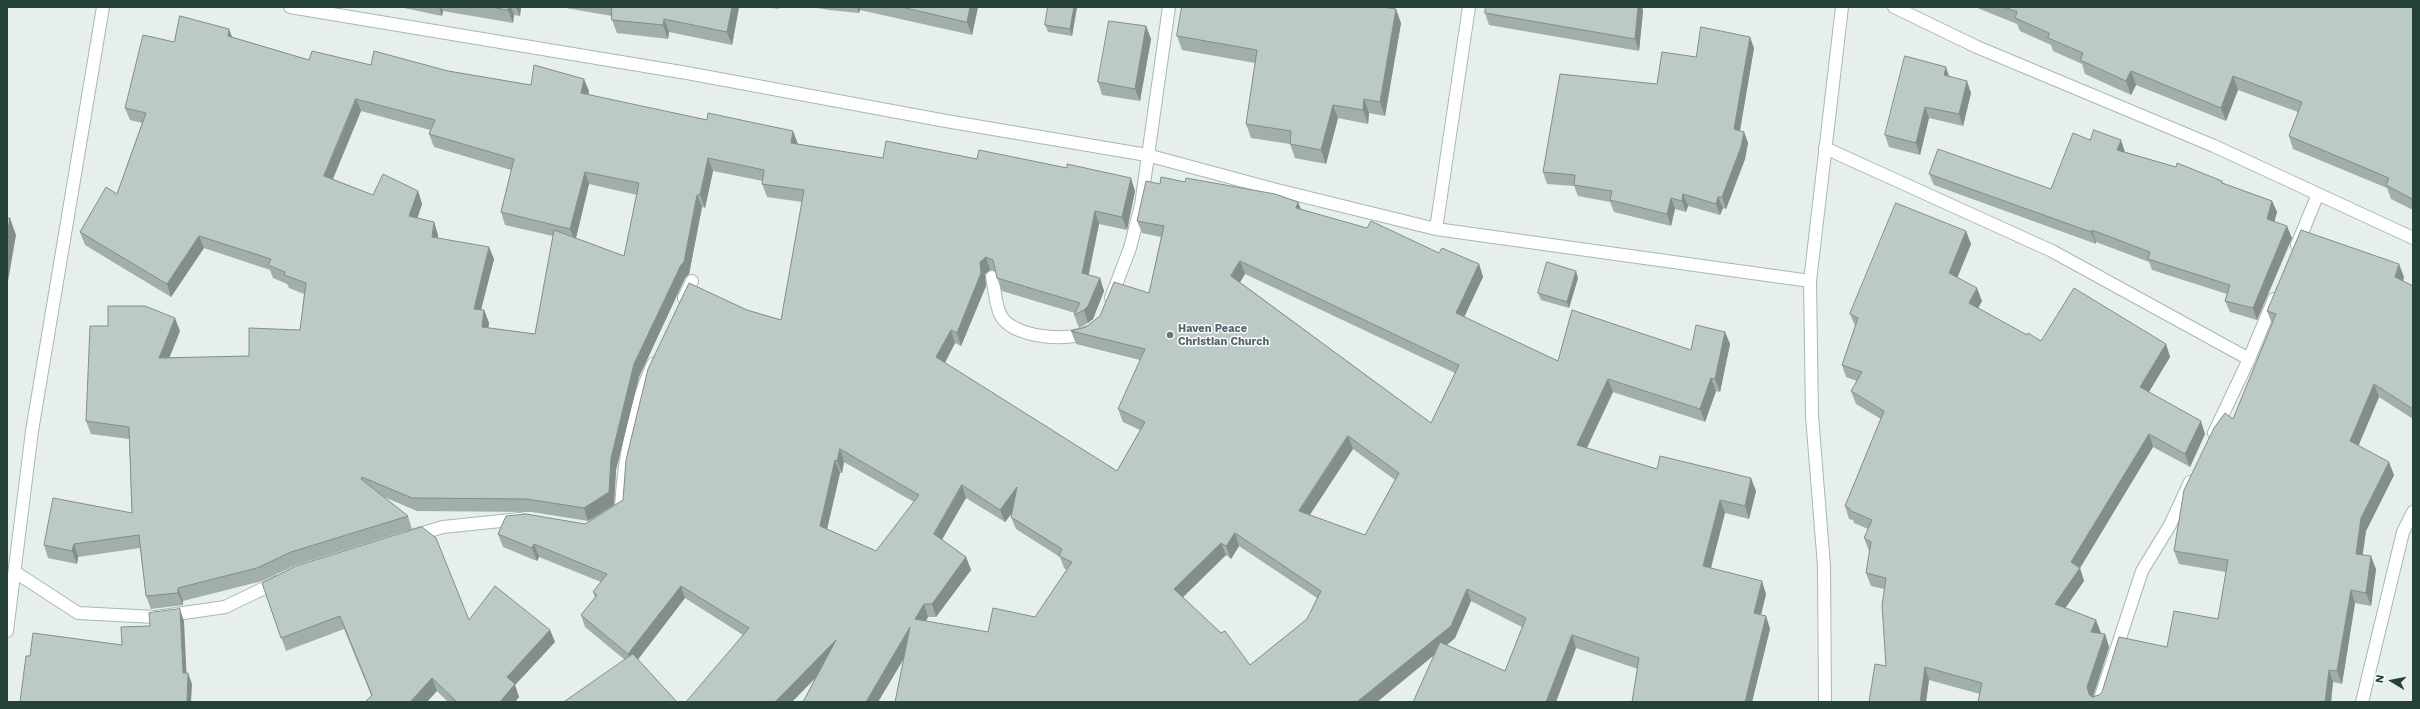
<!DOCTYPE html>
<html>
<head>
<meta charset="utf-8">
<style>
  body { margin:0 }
  #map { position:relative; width:2420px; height:709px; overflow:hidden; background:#e6efeb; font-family:"Work Sans",sans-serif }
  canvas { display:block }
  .frame { position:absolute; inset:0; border:8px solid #24423a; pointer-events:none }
  .north { position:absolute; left:2372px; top:661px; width:40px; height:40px; -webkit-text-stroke:3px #f7fbf9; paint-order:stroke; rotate:280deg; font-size:11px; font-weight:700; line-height:16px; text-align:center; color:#24423a }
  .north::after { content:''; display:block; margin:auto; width:14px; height:18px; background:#24423a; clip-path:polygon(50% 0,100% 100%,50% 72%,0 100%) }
</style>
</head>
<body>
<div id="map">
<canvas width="2420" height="709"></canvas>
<div class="frame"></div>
<div class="north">N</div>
</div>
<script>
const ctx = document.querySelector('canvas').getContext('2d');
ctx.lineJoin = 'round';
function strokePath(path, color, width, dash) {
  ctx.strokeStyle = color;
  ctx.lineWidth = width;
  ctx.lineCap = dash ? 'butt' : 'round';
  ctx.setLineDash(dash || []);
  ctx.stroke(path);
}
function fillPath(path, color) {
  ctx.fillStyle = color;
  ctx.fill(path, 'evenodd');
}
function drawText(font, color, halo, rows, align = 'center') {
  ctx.font = font + ' "Work Sans",sans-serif';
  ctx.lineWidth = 3;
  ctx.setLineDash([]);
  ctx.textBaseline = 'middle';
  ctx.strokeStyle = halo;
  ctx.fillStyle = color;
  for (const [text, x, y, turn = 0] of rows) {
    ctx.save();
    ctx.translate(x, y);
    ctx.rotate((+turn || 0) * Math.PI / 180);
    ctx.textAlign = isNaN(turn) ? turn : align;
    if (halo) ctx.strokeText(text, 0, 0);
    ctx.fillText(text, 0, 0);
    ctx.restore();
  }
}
const minor = new Path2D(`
  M290,7L687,73L946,121L1147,155L1273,189L1436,229L1810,281
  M1894,7L1977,47L2214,146L2413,238
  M1825,148L2052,251L2249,359
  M1436,229L1469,7
  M2297,245L2318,194
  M992,277C995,289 995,305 1001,316C1014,338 1068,342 1088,332
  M684,298L692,281
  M1111,298L1130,248L1141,205L1169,7
  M2214,433L2249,359L2274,299
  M614,514L621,509C623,464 634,405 653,364
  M412,536L443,527L520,519
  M15,572L78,613L156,617L225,607L277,582
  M7,631L32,431L103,7
  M2099,702L2142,571L2170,525L2190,482
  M2362,702L2403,532L2413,512`);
const tertiary = new Path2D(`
  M1825,702L1824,566L1812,416L1810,281L1842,7`);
strokePath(minor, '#a8b8b2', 14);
strokePath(tertiary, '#a8b8b2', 14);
strokePath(minor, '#fff', 12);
strokePath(tertiary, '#fff', 12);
fillPath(new Path2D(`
  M399,7H521L520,16L514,15L513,23L443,11L442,16Z
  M560,7H739L732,45L669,32L668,39L617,33L612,20V16Z
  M764,7H779V9Z
  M811,7H978L972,35L860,10L859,13L829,10Z
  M1077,7L1072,36L1048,32L1045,25Z
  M1486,7H1642L1643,11L1639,51L1489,25L1485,13Z
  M1975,7H2413V210L2391,199L2387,188L2293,149L2289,136L2298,112L2238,90L2226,121L2136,85L2131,95L2085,74L2082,64L2053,51L2051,45L2020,31L2017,24Z
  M1386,8L1401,23L1385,116L1369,113L1368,124L1338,118L1326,164L1295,158L1290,144L1251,138L1246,124L1255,63L1182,50L1177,36Z
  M1146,26L1151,39L1140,101L1102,95L1098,82Z
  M232,37L309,60L448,71L531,85L589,91L588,95L798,144L883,158L1135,191L1127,230L1099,224L1089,275L1100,278L1104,291L1093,319L1088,323L1079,328L1074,315L1075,313L1002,291L997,278L996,272L990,270L985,274L986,286L961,346L955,343L945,363L1117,471L1140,430L1123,422L1118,409L1140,360L1076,344L1071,331L1086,327L1149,293L1161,237L1142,233L1137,221L1160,184L1298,202L1301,209L1439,253L1479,264L1483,277L1464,317L1558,361L1691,350L1725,332L1730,344L1720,392L1716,391L1705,422L1613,392L1587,448L1657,469L1756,491L1749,519L1725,513L1711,568L1766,594L1761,615L1766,616L1770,629L1752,702H1632L1638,669L1576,648L1556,702L1434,655L1377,702L904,658L878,702H803L815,678L743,635L685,598L638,659L625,660L585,627L581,615L595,598L593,592L601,582L539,557L537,561L503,547L498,534L585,524L623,500L747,310L781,320L802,202L767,197L762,184L763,181L713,171L705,208L702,207L689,274L685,278L639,377L616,470L614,505L588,521L532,512L417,511L384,497L408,516L412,529L296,565L262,581L183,601V605L151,609L146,596L140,548L78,557L77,564L48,558L44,545L132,513L129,439L91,434L86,421L180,331L169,358L249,356L300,330L304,294L289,288L287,284L273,278L270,270L204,248L171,297L85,245L80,232L117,194L142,123L130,120L125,108L174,42ZM361,111L430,130L429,134L434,147L511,170L501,212L505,225L553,236L535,334L488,328L489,323L484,310H481L494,259L438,238V235L434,222L417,218L422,204L418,191L373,195L333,179ZM589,184L637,195L624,256L576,238ZM1245,274L1455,373L1431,423L1240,282ZM1353,449L1395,480L1365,535L1309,515ZM844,462L914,502L876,551L827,529L840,473H842ZM966,498L1005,522L1012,513L1011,517L1016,529L1060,557L1064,568L1067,570L1035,617L988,632L926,621L928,617H936L971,570L966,557L942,540ZM1239,546L1317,598L1307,619L1250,665L1183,597L1226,555L1231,559ZM1471,601L1522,627L1505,671L1447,645L1455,638Z
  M1754,48L1740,131L1744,132L1748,143L1745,159L1726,209L1723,208L1720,215L1688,206L1686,212L1675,209L1671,226L1614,212L1610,202L1578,196L1574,186L1547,184L1543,172L1657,84L1696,57Z
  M1949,76L1971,93L1963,126L1929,118L1920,155L1889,147L1885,135Z
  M2090,140L2125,152L2222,181L2223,183L2272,201L2277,212L2274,222L2292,238L2257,320L2230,312L2225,301L2227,294L2152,270L2149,262L2096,242V244L1934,185L1929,174L2051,189Z
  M1966,231L1971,244L1957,277L1982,301L1978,308L2027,335L2041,341L2166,344L2170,357L2149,392L2205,434L2190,467L2153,447L2080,568L2084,581L2065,608L2096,620L2100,634H2105L2109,647L2093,696L2099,695L2167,647L2218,619L2226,572L2179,564L2174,551L2233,419L2272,324L2267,311L2404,277L2403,281L2413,286V419L2379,397L2358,446L2394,475L2366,531L2362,555L2376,569L2371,606L2355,603L2342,684L2333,682L2331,702H1978L1980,694L1929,680L1926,702H1869L1886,666L1884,589L1871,586L1866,573L1870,552L1869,551L1864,538L1868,529L1854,523L1853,520L1849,519L1845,506L1881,419L1856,404L1851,391L1857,381L1846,377L1842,365L1855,326L1850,314Z
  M1578,278L1569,308L1541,300L1538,293Z
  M262,583L469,620L550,630L555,642L515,685L519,697L515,702H448L437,691L371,695L344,629L286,651Z`), '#a1aea9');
fillPath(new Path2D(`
  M439,7H441L443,11L442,16Z
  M508,7H511L514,15L513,23L508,10Z
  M516,7H521L520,16Z
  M732,7H739L732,45L727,32Z
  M857,7H859L860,10L859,13Z
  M970,7H978L972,35L967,22Z
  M1074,7H1077L1072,36L1070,29Z
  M1638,7H1642L1643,11L1639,51L1635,39Z
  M1396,9L1401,23L1385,116L1380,102Z
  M664,19L669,32L668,39L663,25Z
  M1146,26L1151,39L1140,101L1135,89Z
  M229,29L234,42L228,36Z
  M1750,37L1754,48L1738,141L1734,129Z
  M1946,67L1950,79L1944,75Z
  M2131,71L2136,85L2131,95L2126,81Z
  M2233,76L2238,90L2226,121L2221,108Z
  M584,79L589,91L586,106L581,93Z
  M1967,81L1971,93L1963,126L1959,114Z
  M356,99L361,111L329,188L324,176Z
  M1364,99L1369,113L1368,124L1363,110Z
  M1333,105L1338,118L1326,164L1321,150Z
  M1925,107L1929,118L1920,155L1916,143Z
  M793,131L798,144L791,143Z
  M1744,132L1748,143L1745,159L1726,209L1722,197Z
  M2121,140L2125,152L2121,162L2117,150Z
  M708,158L713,171L705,208L700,195Z
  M585,172L589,184L575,242L570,229Z
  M1131,178L1135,191L1127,230L1122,217Z
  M418,191L422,204L414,229L409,216Z
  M1683,194L1688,206L1686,212L1682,201Z
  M697,195L702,207L689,274L685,278L639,377L616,470L614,505L588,521L584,508L611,458L634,364Z
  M1718,197L1723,208L1720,215L1716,204Z
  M1671,198L1675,209L1671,226L1667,214Z
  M2272,201L2277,212L2272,231L2267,219Z
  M1298,202L1303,215L1296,208Z
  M1095,211L1099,224L1086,285L1082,273Z
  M10,218L16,235L7,287V235Z
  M434,222L438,235L436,249L432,237Z
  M2287,226L2292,238L2257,320L2253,308Z
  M2092,230L2096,242V244L2091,232Z
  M1966,231L1971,244L1954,286L1949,273Z
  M199,236L204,248L171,297L167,284Z
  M489,247L494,259L478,321L474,309Z
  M986,257L990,270L985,274L986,286L961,346L957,333L980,262Z
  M1240,261L1245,274L1236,289L1231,276Z
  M1479,264L1483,277L1460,326L1456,313Z
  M2399,264L2404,277L2400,290L2395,277Z
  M1576,271L1578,278L1569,308L1567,302Z
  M1100,278L1104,291L1093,319L1088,323L1084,310Z
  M1977,288L1982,301L1974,316L1969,303Z
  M484,310L489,323L487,340L482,327Z
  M175,318L180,331L164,371L159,358Z
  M951,330L955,343L941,370L936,357Z
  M1725,332L1730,344L1720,392L1715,379Z
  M2166,344L2170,357L2144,400L2140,387Z
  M1711,378L1716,391L1705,422L1700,409Z
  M1608,379L1613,392L1582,458L1577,445Z
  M2374,384L2379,397L2355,454L2350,441Z
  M2201,421L2205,434L2190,467L2185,454Z
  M2149,434L2153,447L2080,568L2084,581L2060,616L2055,604L2071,562Z
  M1348,436L1353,449L1304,524L1299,511Z
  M840,449L844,462L842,473L837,461Z
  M835,460L840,473L825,538L820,526Z
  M2389,462L2394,475L2366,531L2361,567L2356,554L2361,518Z
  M1751,478L1756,491L1749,519L1745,506Z
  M962,485L966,498L938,546L934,534Z
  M1017,487L1022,500L1005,522L1000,510Z
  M1720,500L1725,513L1708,579L1703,566Z
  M1235,533L1239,546L1231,559L1226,546Z
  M1221,543L1226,555L1179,601L1174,589Z
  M74,544L78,557L77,564L72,551Z
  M534,544L539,557L537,561L532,548Z
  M2371,556L2376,569L2371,606L2366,593Z
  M966,557L971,570L936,617L932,604Z
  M1762,581L1766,594L1758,626L1754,613Z
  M681,586L685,598L633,666L628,654Z
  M178,588L183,601V605L178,593Z
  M1467,589L1471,601L1455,638L1377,702H1357Z
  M2351,590L2355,603L2342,684L2337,671Z
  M924,604L928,617L919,632L915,619Z
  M180,609L184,621L187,684L188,673L192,684L191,702H187L183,673Z
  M1766,616L1770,629L1752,702H1745Z
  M2096,620L2101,633L2096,644L2091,632Z
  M910,627L915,640L878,702H866Z
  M550,630L555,642L515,685L519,697L515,702H500L507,677Z
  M2105,634L2109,647L2092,700L2089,694L2087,687Z
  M1572,635L1576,648L1556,702H1546Z
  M836,640L840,653L792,702H775Z
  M1925,667L1929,680L1926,702H1920Z
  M2329,670L2333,682L2331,702H2325Z
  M432,678L437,691L427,702H410Z`), '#838d89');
const building = new Path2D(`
  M492,7H508V10Z
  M612,7H732L727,32L664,19L663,25L612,20Z
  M902,7H970L967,22Z
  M1048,7H1074L1070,29L1045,25Z
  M1182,7H1383L1396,9L1380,102L1364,99L1363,110L1333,105L1321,150L1290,144L1291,131L1246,124L1257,50L1177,36Z
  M1486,7H1638L1635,39L1485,13Z
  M2004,7H2413V198L2412,199L2386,185L2389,178L2289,136L2302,102L2233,76L2221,108L2131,71L2126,81L2080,60L2083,53L2048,38L2049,33L2015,18L2017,12Z
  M180,16L229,29L228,36L309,60L312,51L371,65L374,51L448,71L531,85L534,65L584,79L581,93L707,120L708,113L793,131L791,143L883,158L886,141L977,159L979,150L1067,168V164L1131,178L1122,217L1095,211L1082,273L1100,278L1088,306L1084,310L1074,315L1080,303L997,278L993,260L986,257L980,262L981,273L957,333L951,330L936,357L1117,471L1145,422L1118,409L1145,349L1071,331L1086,327L1100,316L1114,282L1149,293L1164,226L1137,221L1146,181L1160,184L1161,177L1185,182L1186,178L1275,194L1298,202L1296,208L1367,228L1371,221L1439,253L1442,248L1479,264L1456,313L1558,361L1572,310L1691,350L1696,325L1725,332L1715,379L1711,378L1700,409L1608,379L1577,445L1657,469L1660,456L1751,478L1745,506L1720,500L1703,566L1762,581L1754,613L1766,616L1745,702H1632L1639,658L1572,635L1546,702H1413L1440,642L1505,671L1526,618L1467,589L1451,626L1357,702H895L910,627L866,702H803L836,640L775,702H686L749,628L681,586L628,654L581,615L597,595L593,592L607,574L534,544L532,548L498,534L506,516L526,514L585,524L623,500L626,460L648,369L689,283L747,310L781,320L804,190L762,184L764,170L708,158L700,195H697L684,262L681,265L634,364L611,458L609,492L584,508L527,499L412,498L362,477L361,479L408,516L291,552L257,568L178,588V593L146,596L139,535L74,544L72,551L44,545L53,498L132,513L129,427L86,421L90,326H108V306H145L175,318L159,358L249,356V328L300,330L306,283L284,275L285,272L268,265L271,259L199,236L167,284L80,232L106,187L117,194L146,113L125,108L143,35L174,42ZM356,99L435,120L429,134L514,159L501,212L570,229L585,172L639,183L624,256L554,230L535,334L482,327L484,310L474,309L489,247L432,237L434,222L409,216L418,191L383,174L373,195L324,176ZM1240,261L1459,365L1431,423L1231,276ZM1348,436L1399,473L1365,535L1299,511ZM840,449L919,495L876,551L820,526L835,460L837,461ZM962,485L1000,510L1017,487L1011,517L1062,549L1059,556L1072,562L1035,617L993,608L988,632L915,619L924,604H932L966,557L934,534ZM1235,533L1321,591L1307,619L1250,665L1225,631L1221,633L1174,589L1221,543L1226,546Z
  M1109,21L1146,26L1135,89L1098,82Z
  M1701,27L1750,37L1734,129L1744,132L1741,147L1722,197H1718L1716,204L1683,194L1682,201L1671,198L1667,214L1610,200L1612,191L1574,185L1575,175L1543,172L1560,74L1657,84L1662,52L1696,57Z
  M1905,56L1946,67L1944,75L1967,81L1959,114L1925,107L1916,143L1885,135Z
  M2094,130L2121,140L2117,150L2176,167L2177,163L2222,181V183L2272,201L2267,219L2287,226L2253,308L2225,301L2230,285L2148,259L2150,252L2092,230L2091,232L1929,174L1938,149L2051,189L2073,133L2090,140Z
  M1896,203L1966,231L1949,273L1977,288L1969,303L2027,335L2028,333L2041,341L2074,288L2166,344L2140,387L2201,421L2185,454L2149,434L2071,562L2080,568L2055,604L2096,620L2091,632L2105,634L2087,687L2089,694L2092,697L2099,695L2102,692L2119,637L2167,647L2174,611L2218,619L2228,560L2174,551L2184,490L2214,428L2225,413L2233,419L2276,314L2267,311L2301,230L2399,264L2395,277L2413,286V409L2374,384L2350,441L2389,462L2361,518L2356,554L2371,556L2366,593L2351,590L2337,671L2329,670L2325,702H1978L1982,683L1925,667L1920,702H1869L1875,664L1886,666L1882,605L1886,578L1866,573L1871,542L1864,538L1872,520L1849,510L1850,509L1845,506L1884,411L1851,391L1862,372L1842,365L1858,318L1850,314Z
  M7,218H10L7,235Z
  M1547,262L1576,271L1567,302L1538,293Z
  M422,527L436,538L469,620L495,586L550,630L507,677L515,684L500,702H457L432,678L410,702H365L372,695L340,616L281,638L262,583L296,566Z
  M180,609L183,673H188L187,702H20L26,656H30L33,633L122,645L121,627L150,626L149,613Z
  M633,654L677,702H564Z`);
fillPath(building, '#bbcac4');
strokePath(building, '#838d89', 1);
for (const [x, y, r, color] of [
  [1170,335,4,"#6b7280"]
]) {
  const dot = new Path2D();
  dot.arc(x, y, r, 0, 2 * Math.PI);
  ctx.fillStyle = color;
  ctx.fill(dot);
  strokePath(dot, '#f7fbf9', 1.5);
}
drawText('bold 11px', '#5b616d', '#f7fbf9', [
  ["Haven Peace",1178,329],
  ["Christian Church",1178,342]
], 'left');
</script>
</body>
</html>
